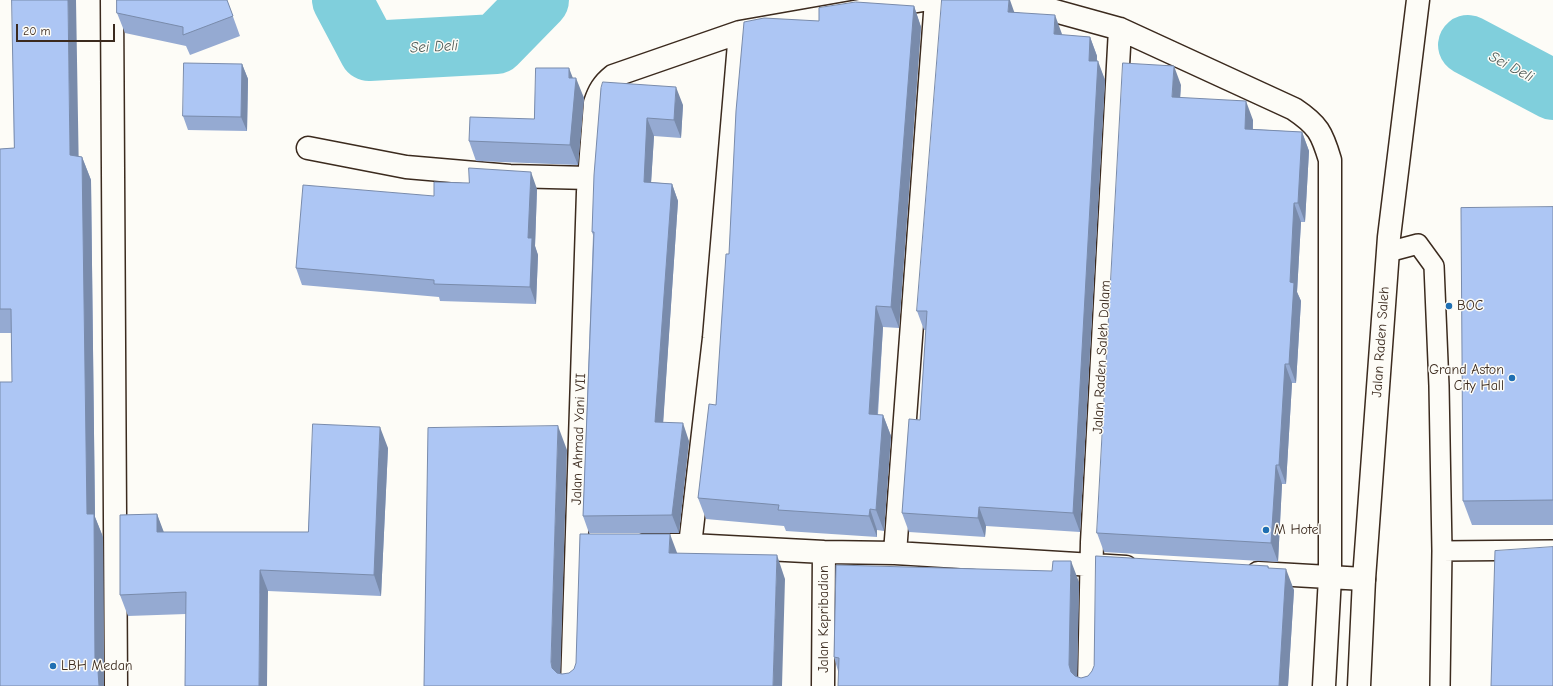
<!DOCTYPE html>
<html>
<head>
<meta charset="utf-8">
<style>
  body { margin:0 }
  #map { position:relative; width:1553px; height:686px; overflow:hidden; background:#fdfcf7; font-family:"Comic Neue",sans-serif }
  canvas { display:block }
  .scale { position:absolute; left:16px; top:24px; width:99px; height:18px; box-sizing:border-box; border:2px solid #3b2a1e; border-top:0; padding-left:5px; font-size:12px; line-height:14px; white-space:nowrap; color:#3b2a1e; -webkit-text-stroke:3px #fdfcf7; paint-order:stroke }
</style>
</head>
<body>
<div id="map">
<canvas width="1553" height="686"></canvas>
<div class="scale">20 m</div>
</div>
<script>
const ctx = document.querySelector('canvas').getContext('2d');
ctx.lineJoin = 'round';
function strokePath(path, color, width, dash) {
  ctx.strokeStyle = color;
  ctx.lineWidth = width;
  ctx.lineCap = dash ? 'butt' : 'round';
  ctx.setLineDash(dash || []);
  ctx.stroke(path);
}
function fillPath(path, color) {
  ctx.fillStyle = color;
  ctx.fill(path, 'evenodd');
}
function drawText(font, color, halo, rows, align = 'center') {
  ctx.font = font + ' "Comic Neue",sans-serif';
  ctx.lineWidth = 3;
  ctx.setLineDash([]);
  ctx.textBaseline = 'middle';
  ctx.strokeStyle = halo;
  ctx.fillStyle = color;
  for (const [text, x, y, turn = 0] of rows) {
    ctx.save();
    ctx.translate(x, y);
    ctx.rotate((+turn || 0) * Math.PI / 180);
    ctx.textAlign = isNaN(turn) ? turn : align;
    if (halo) ctx.strokeText(text, 0, 0);
    ctx.fillText(text, 0, 0);
    ctx.restore();
  }
}
strokePath(new Path2D(`
  M342,0L369,51L496,44L539,0
  M1468,45L1553,90`), '#80cfdc', 60);
const lane = new Path2D(`
  M1388,252L1418,244L1434,266L1439,386L1442,551
  M1440,686L1442,551L1553,550`);
const street = new Path2D(`
  M112,0L116,686
  M1008,0L1022,2L1120,29L1294,109C1318,125 1322,133 1330,160V577L1324,686
  M308,148L406,167L510,176L589,178
  M645,545H690L824,552L895,553L1126,567
  M690,545L714,338L740,32
  M895,553L936,0
  M1258,573L1364,579
  M572,686L588,192L595,103C599,91 603,84 613,76L740,32L923,0
  M823,686L824,552
  M1089,686L1092,542L1120,29`);
const primary = new Path2D(`
  M1359,686L1364,579L1389,237L1418,0`);
strokePath(lane, '#3b2a1e', 22);
strokePath(street, '#3b2a1e', 25);
strokePath(primary, '#3b2a1e', 25);
strokePath(lane, '#fdfcf7', 19);
strokePath(street, '#fdfcf7', 22);
strokePath(primary, '#fdfcf7', 22);
fillPath(new Path2D(`
  M227,0L240,36L190,55L186,46L125,33L117,13Z
  M914,6L921,27L899,328L883,327L878,415H883L891,436L884,531L877,530V537L786,531L784,526L706,519L698,498L716,405L729,254Z
  M1015,13L1062,35L1090,37L1097,56V61L1105,80L1080,532L986,526L985,537L909,532L902,513L920,420L926,330H924L917,311Z
  M242,64L248,79L247,131L188,130L183,116Z
  M573,78L584,98L578,165L476,161L469,141L534,119Z
  M1181,85L1180,97L1253,120V129L1302,132L1309,151L1305,222H1301L1297,292L1301,301L1296,383H1292L1286,484H1282L1278,562L1104,552L1097,533Z
  M601,88L683,105L681,138L654,136L651,182L672,184L678,201L663,422L689,441L679,533H589L583,516L593,235L592,232Z
  M14,148L82,157L91,180L95,517L103,537L104,686H0L12,382V333H0V149Z
  M537,189L535,246L538,255L536,304L440,301L439,297L302,285L296,268L434,196Z
  M1553,207V525H1472L1463,501Z
  M388,448L381,596L268,591L186,614L128,616L120,595L157,514L163,532H308Z
  M1268,566L1269,568L1294,590L1288,686L838,671L834,657L1079,582L1077,677L1081,678L1088,676Z`), '#95aad2');
fillPath(new Path2D(`
  M68,0H76L79,179L70,155Z
  M1009,0H1010L1016,17L1008,12Z
  M914,6L921,27L899,328L891,307Z
  M1055,15L1062,34L1061,53L1054,34Z
  M1090,37L1097,56L1096,80L1089,61Z
  M1098,61L1105,80L1080,532L1073,513Z
  M242,64L248,79L247,131L241,117Z
  M1174,66L1181,85L1179,116L1172,97Z
  M569,68L576,86V78L584,98L578,165L570,145Z
  M676,87L683,105L681,138L674,120Z
  M1246,101L1253,120L1252,148L1245,129Z
  M647,118L654,136L650,200L644,182Z
  M1302,132L1309,151L1305,222L1298,203Z
  M82,157L91,180L95,517L103,537L104,686H99L95,663L87,514Z
  M531,172L537,189L535,246L538,255L536,304L530,287L528,238Z
  M672,184L678,201L662,440L655,422Z
  M1294,203L1301,222L1297,292L1301,301L1296,383L1289,364L1290,282Z
  M876,306L883,327L876,435L869,414Z
  M1285,364L1292,383L1286,484L1279,465Z
  M883,415L891,436L884,531L876,510Z
  M683,423L689,441L679,533L672,515Z
  M558,426L567,450L560,686L552,668L551,662Z
  M380,427L388,448L381,596L374,575Z
  M1276,465L1282,484L1278,562L1271,543Z
  M979,507L986,526L985,537L978,518Z
  M870,509L877,530V537L869,516Z
  M157,514L165,535L157,532Z
  M670,534L679,558L669,553Z
  M777,555L785,579L782,686H773Z
  M1071,561L1079,582L1077,686L1071,672L1069,665Z
  M1286,569L1294,590L1288,686H1279Z
  M260,570L268,591L267,686H259Z`), '#798bab');
const building = new Path2D(`
  M12,0H68L70,155L82,157L87,514H94L95,663L98,671L99,686H0V382H12L11,309H0V149L14,148Z
  M117,0H227L233,16L183,35V27L117,13Z
  M942,0H1009L1008,12L1055,15L1054,34L1090,37L1089,61H1098L1073,513L979,507L978,518L902,513L909,419L920,420L927,311H917Z
  M856,2L914,6L891,307L876,306L869,414L883,415L876,510L870,509L869,516L778,510L779,505L698,498L709,404L716,405L726,254H729L736,111L744,22L764,18L819,21V8Z
  M184,63L242,64L241,117L183,116Z
  M1123,63L1174,66L1172,97L1246,101L1245,129L1302,132L1298,203H1294L1290,282L1294,283L1289,364H1285L1279,465H1276L1271,543L1097,533Z
  M536,68H569V78H576L570,145L469,141L470,117L534,119Z
  M603,82L676,87L674,120L647,118L644,182L672,184L655,422L683,423L672,515L583,516L594,232H592L594,175L601,88Z
  M469,168L531,172L528,238H532L530,287L434,284V280L296,268L303,185L434,196V182L469,183Z
  M1553,207V500L1463,501L1461,208Z
  M313,424L380,427L374,575L260,570L259,686H185L186,592L120,595V515L157,514V532H308Z
  M558,426L551,662L552,668L557,673L562,674L569,673L574,669L576,663L580,534H670L669,553L777,555L773,686H424L428,428Z
  M1553,547V686H1491L1495,551Z
  M1096,556L1268,566V568L1286,569L1279,686H838L839,658L834,657L836,565L1052,571L1053,561H1071L1069,665L1071,672L1075,676L1081,678L1088,676L1092,671L1094,666Z`);
fillPath(building, '#adc6f4');
strokePath(building, '#798bab', 1);
for (const [x, y, r, color] of [
  [1449,306,4,"#1f6fb2"],
  [1512,378,4,"#1f6fb2"],
  [1266,530,4,"#1f6fb2"],
  [53,666,4,"#1f6fb2"]
]) {
  const dot = new Path2D();
  dot.arc(x, y, r, 0, 2 * Math.PI);
  ctx.fillStyle = color;
  ctx.fill(dot);
  strokePath(dot, '#fdfcf7', 1.5);
}
drawText('14px', '#3b2a1e', '#fdfcf7', [
  ["BOC",1457,306],
  ["Grand Aston",1504,370,"right"],
  ["City Hall",1504,386,"right"],
  ["M Hotel",1274,530],
  ["LBH Medan",61,666]
], 'left');
drawText('14px', '#3b2a1e', '#fdfcf7', [
  ["Jalan Raden Saleh",1381,342,-86],
  ["Jalan Raden Saleh Dalam",1102,357,-87],
  ["Jalan Ahmad Yani VII",579,439,-88],
  ["Jalan Kepribadian",824,619,-90]
]);
drawText('italic 15px', '#505c57', '#fdfcf7', [
  ["Sei Deli",434,47,-3],
  ["Sei Deli",1511,67,28]
]);
</script>
</body>
</html>
